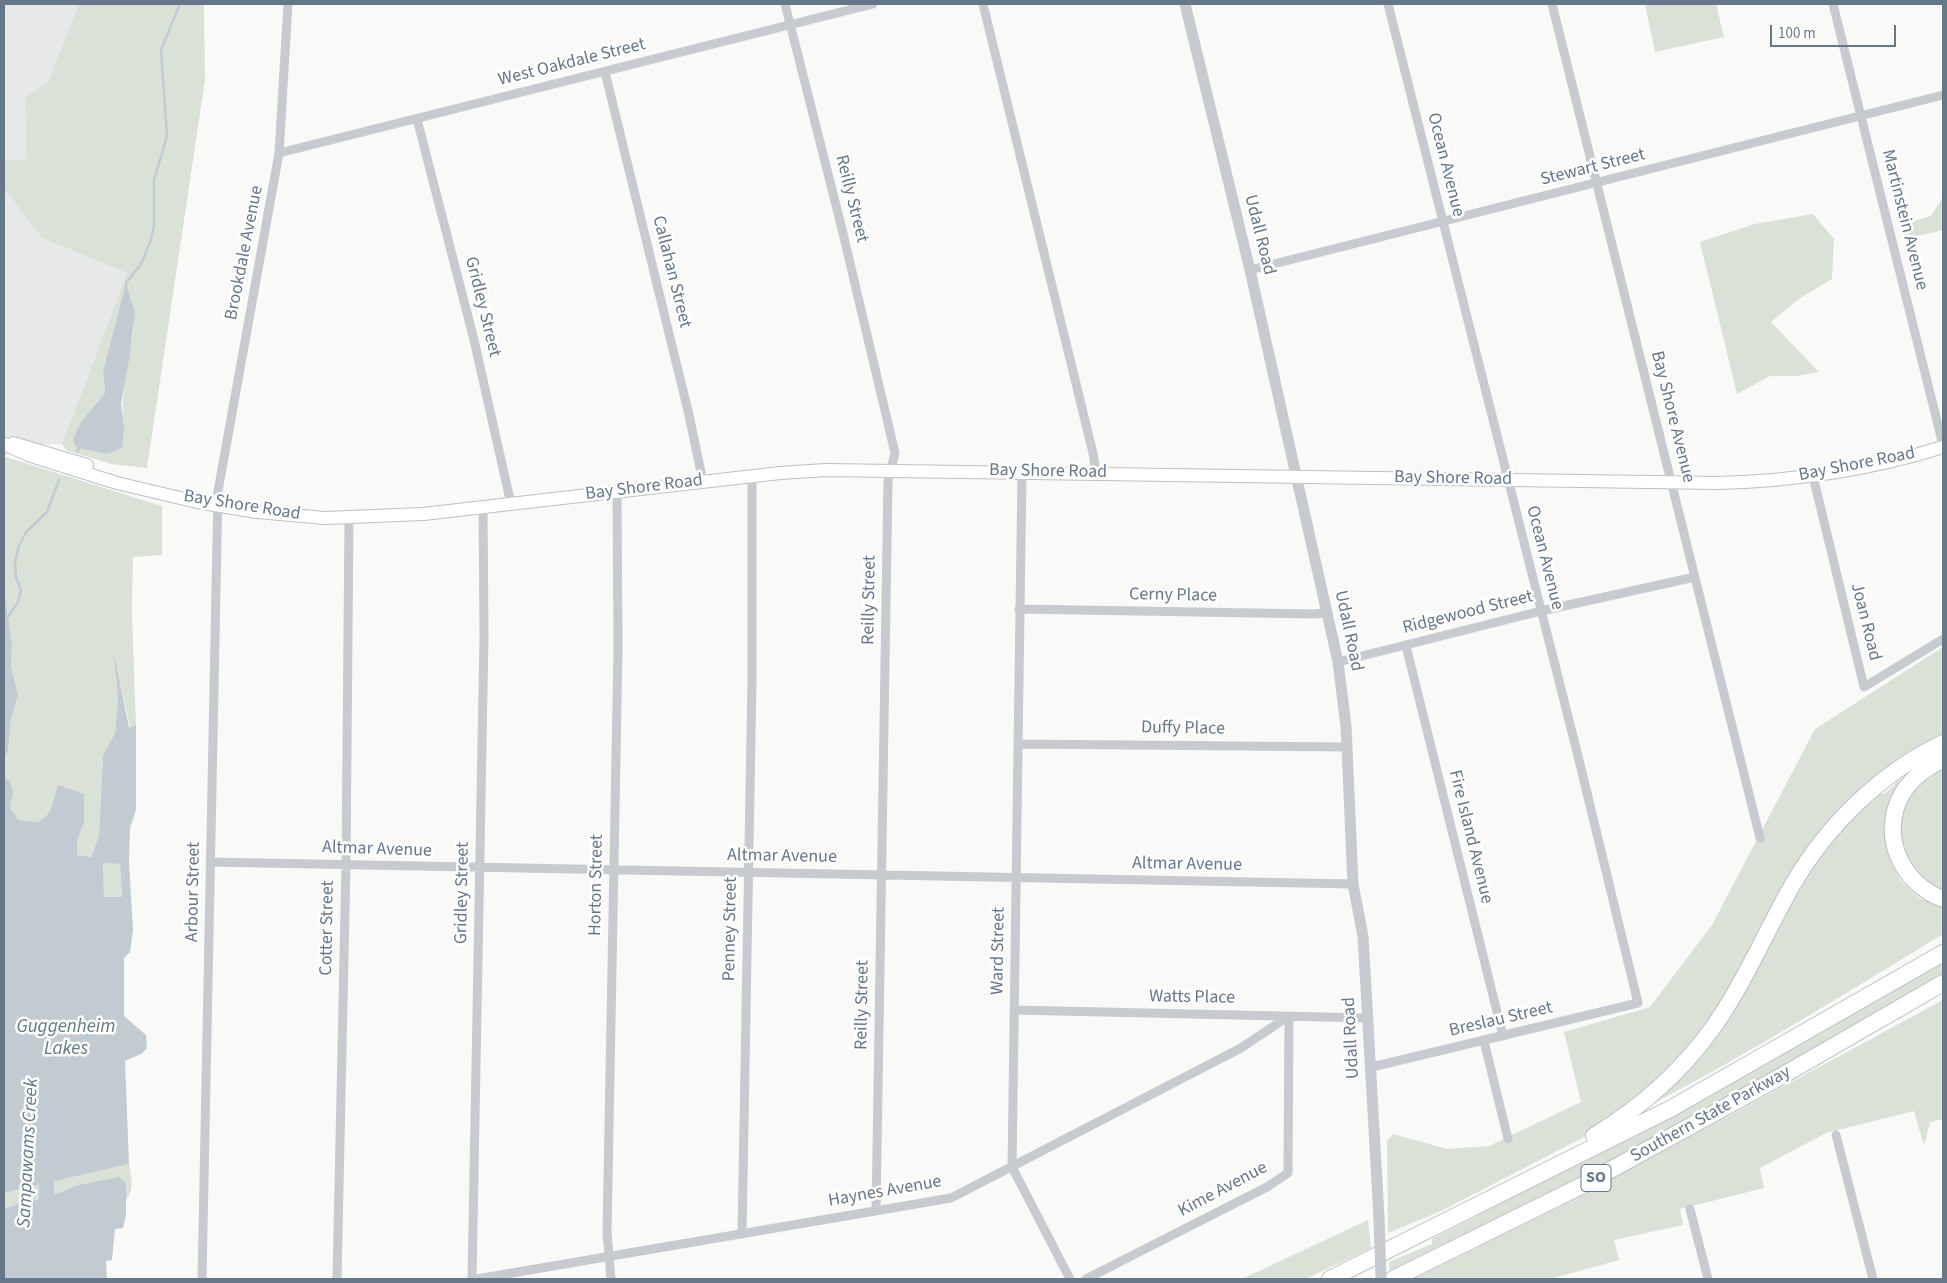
<!DOCTYPE html>
<html>
<head>
<meta charset="utf-8">
<style>
  body { margin:0 }
  #map { position:relative; width:1947px; height:1283px; overflow:hidden; background:#f9f9f7; font-family:"Source Sans 3",sans-serif }
  canvas { display:block }
  .frame { position:absolute; inset:0; border:5px solid #66778a; pointer-events:none }
  .scale { position:absolute; left:1770px; top:25px; width:126px; height:22px; box-sizing:border-box; border:2px solid #66778a; border-top:0; padding-left:6px; font-size:15px; line-height:18px; white-space:nowrap; color:#66778a; -webkit-text-stroke:4px #fff; paint-order:stroke }
</style>
</head>
<body>
<div id="map">
<canvas width="1947" height="1283"></canvas>
<div class="frame"></div>
<div class="scale">100 m</div>
</div>
<script>
const ctx = document.querySelector('canvas').getContext('2d');
ctx.lineJoin = 'round';
function fillPath(path, color) {
  ctx.fillStyle = color;
  ctx.fill(path, 'evenodd');
}
function strokePath(path, color, width, dash) {
  ctx.strokeStyle = color;
  ctx.lineWidth = width;
  ctx.lineCap = dash ? 'butt' : 'round';
  ctx.setLineDash(dash || []);
  ctx.stroke(path);
}
function drawText(font, color, halo, rows, align = 'center') {
  ctx.font = font + ' "Source Sans 3",sans-serif';
  ctx.lineWidth = 5;
  ctx.setLineDash([]);
  ctx.textBaseline = 'middle';
  ctx.strokeStyle = halo;
  ctx.fillStyle = color;
  for (const [text, x, y, turn = 0] of rows) {
    ctx.save();
    ctx.translate(x, y);
    ctx.rotate((+turn || 0) * Math.PI / 180);
    ctx.textAlign = isNaN(turn) ? turn : align;
    if (halo) ctx.strokeText(text, 0, 0);
    ctx.fillText(text, 0, 0);
    ctx.restore();
  }
}
fillPath(new Path2D(`
  M4,4H79L48,82L25,97L26,159L4,160Z
  M4,189L42,238L127,273L62,444H25L4,456Z`), '#e7e8e8');
fillPath(new Path2D(`
  M79,4H204L205,80L147,468L111,464L66,450L62,444L127,273L42,238L4,189V160L26,159L25,97L48,82ZM126,284C129,293 134,304 134,314C135,352 118,387 124,426L95,405L105,393L103,371Z
  M1645,4H1716L1724,37L1655,52Z
  M1943,197V230L1904,239L1907,223L1931,216Z
  M1813,214L1834,239L1832,279L1800,298L1771,322L1819,372L1796,376H1770L1737,394L1700,242L1755,224Z
  M6,457L162,506V555L133,557L132,614L136,725L130,728L115,658L118,699L115,733L103,755L99,836L91,857L77,855V840L84,823L50,812L39,822L19,820L10,808L9,780L4,778V757L8,751L11,719L18,695L11,667L12,643L4,590V458Z
  M1943,647V740L1823,833L1701,1042L1649,1096L1594,1132L1441,1211L1388,1233L1387,1141L1393,1134L1447,1149L1489,1146L1581,1102L1564,1032L1650,1007L1712,925L1815,729Z
  M1943,764V896L1917,881L1901,854L1898,822L1910,791Z
  M1900,779L1889,853L1900,880L1919,898L1943,907V934C1847,993 1751,1052 1651,1105L1811,869L1850,821L1880,791L1884,794Z
  M103,863L120,864L122,897L104,898Z
  M1943,960V975C1762,1082 1577,1181 1390,1276L1389,1262L1432,1244V1239L1695,1103Z
  M1943,1000V1119L1930,1122L1924,1146L1914,1111L1826,1133L1760,1168L1764,1188L1680,1209L1683,1225L1614,1240L1619,1260L1550,1279H1414L1588,1192Z
  M129,1164C131,1176 135,1189 126,1200V1183L75,1186L46,1198L20,1203L4,1209V1193Z
  M1368,1220L1371,1248L1306,1279H1242Z`), '#dae2d8');
fillPath(new Path2D(`
  M126,283L135,312L130,355L121,404L124,426L122,448L107,454L79,448L75,446L73,439L81,422L105,393L103,371Z
  M4,590L12,643L11,667L18,695L11,719L8,751L4,757Z
  M114,652L129,728L136,725V810L130,828L129,862L133,930L130,952L124,958V1016L146,1035L147,1048L141,1054L125,1061L129,1164L4,1193V778L9,780L13,792L10,808L19,820L39,822L50,812L58,785L84,794V823L77,840V855L91,857L99,836L103,755L115,733L118,699ZM103,863L120,864L122,897H104Z
  M119,1177L126,1183V1215L123,1228L115,1229L112,1260L106,1261L107,1279H4V1209L20,1203L46,1198L75,1186Z`), '#c2cbd1');
strokePath(new Path2D(`
  M126,286V283L141,264L151,240L154,225V180L167,136L161,50L180,4
  M77,452L80,446
  M7,618L18,602L21,590L16,578L15,563L18,548L26,532L47,512L59,480`), '#c2cbd1', 2.5);
strokePath(new Path2D(`
  M46,1217L47,1163`), '#c2cbd1', 15);
const secondary = new Path2D(`
  M13,443L87,465
  M4,444L28,455L117,483L197,502L257,512L325,518L423,514L780,473L826,470L1718,483C1794,481 1870,470 1943,447`);
const motorway = new Path2D(`
  M1943,759C1927,768 1912,777 1902,794C1879,834 1901,884 1943,899
  M1594,1136C1640,1108 1680,1073 1712,1029C1744,984 1766,931 1793,884C1828,824 1881,773 1943,743
  M1330,1279L1670,1109L1943,953
  M1393,1279L1583,1185L1780,1077L1943,983`);
strokePath(secondary, '#bbc0c5', 14);
strokePath(motorway, '#bbbec2', 18);
strokePath(new Path2D(`
  M785,4L841,225L895,453L888,481L876,1211
  M983,4L1093,453L1096,473
  M1552,4L1760,838
  M1833,4L1943,445
  M605,72L689,415L703,482
  M417,119L474,340L511,504
  M279,153L873,4
  M1250,270L1943,95
  M1022,472L1012,1167L1070,1279
  M1813,476L1864,687L1943,639
  M1019,609L1314,614L1326,613
  M1406,646L1503,1036
  M1338,662L1541,611L1695,577
  M1019,744L1347,747
  M210,862L1353,884
  M1014,1010L1369,1018
  M1484,1041L1508,1139
  M1372,1067L1638,1003L1578,756L1388,4
  M1836,1135L1873,1279
  M1690,1209L1708,1279
  M742,1234L752,679V476
  M202,1279L218,491L279,153L288,4
  M337,1279L346,865L349,518
  M472,1279L484,637L483,507
  M477,1279L951,1198L1241,1048L1289,1016
  M611,1279L607,1233L618,650L617,491
  M1086,1279L1267,1187L1288,1173L1289,1016`), '#c7cacf', 9);
strokePath(new Path2D(`
  M1185,4L1250,270L1338,662L1346,726L1353,884L1363,936L1379,1217`), '#c7cacf', 11);
strokePath(secondary, '#fff', 12);
strokePath(motorway, '#fff', 16);
strokePath(new Path2D(`
  M1379,1217L1381,1279`), '#c7cacf', 11);
for (const [x, y, w] of [
  [1596,1178,30]
]) {
  const box = new Path2D();
  box.roundRect(x - w / 2, y - 13.5, w, 27, 4);
  ctx.fillStyle = '#fff';
  ctx.fill(box);
  strokePath(box, '#66778a', 1);
}
drawText('bold 16px', '#66778a', null, [
  ["SO",1596,1178]
]);
drawText('18px', '#66778a', '#fff', [
  ["West Oakdale Street",572,63,-14],
  ["Ocean Avenue",1445,165,76],
  ["Stewart Street",1593,168,-14],
  ["Reilly Street",851,199,76],
  ["Martinstein Avenue",1904,220,76],
  ["Udall Road",1259,235,76],
  ["Brookdale Avenue",245,253,-79],
  ["Callahan Street",671,272,76],
  ["Gridley Street",482,307,76],
  ["Bay Shore Avenue",1672,417,76],
  ["Bay Shore Road",1857,465,-11],
  ["Bay Shore Road",1048,472,1],
  ["Bay Shore Road",1453,479,1],
  ["Bay Shore Road",644,488,-7],
  ["Bay Shore Road",242,506,9],
  ["Ocean Avenue",1544,558,76],
  ["Cerny Place",1173,596,1],
  ["Reilly Street",870,600,-89],
  ["Ridgewood Street",1468,613,-14],
  ["Joan Road",1865,622,76],
  ["Udall Road",1348,631,78],
  ["Duffy Place",1183,729,1],
  ["Fire Island Avenue",1470,837,76],
  ["Altmar Avenue",377,850,2],
  ["Altmar Avenue",782,857,1],
  ["Altmar Avenue",1187,865,1],
  ["Horton Street",597,885,-89],
  ["Arbour Street",194,892,-89],
  ["Gridley Street",463,893,-89],
  ["Cotter Street",328,928,-89],
  ["Penney Street",731,929,-89],
  ["Ward Street",999,951,-89],
  ["Watts Place",1192,998,1],
  ["Reilly Street",863,1005,-89],
  ["Breslau Street",1501,1020,-13],
  ["Udall Road",1352,1038,-93],
  ["Southern State Parkway",1711,1115,-29],
  ["Kime Avenue",1223,1190,-28],
  ["Haynes Avenue",885,1192,-10]
]);
drawText('italic 19px', '#637985', '#fff', [
  ["Guggenheim",66,1028],
  ["Lakes",66,1050],
  ["Sampawams Creek",29,1153,-87]
]);
</script>
</body>
</html>
